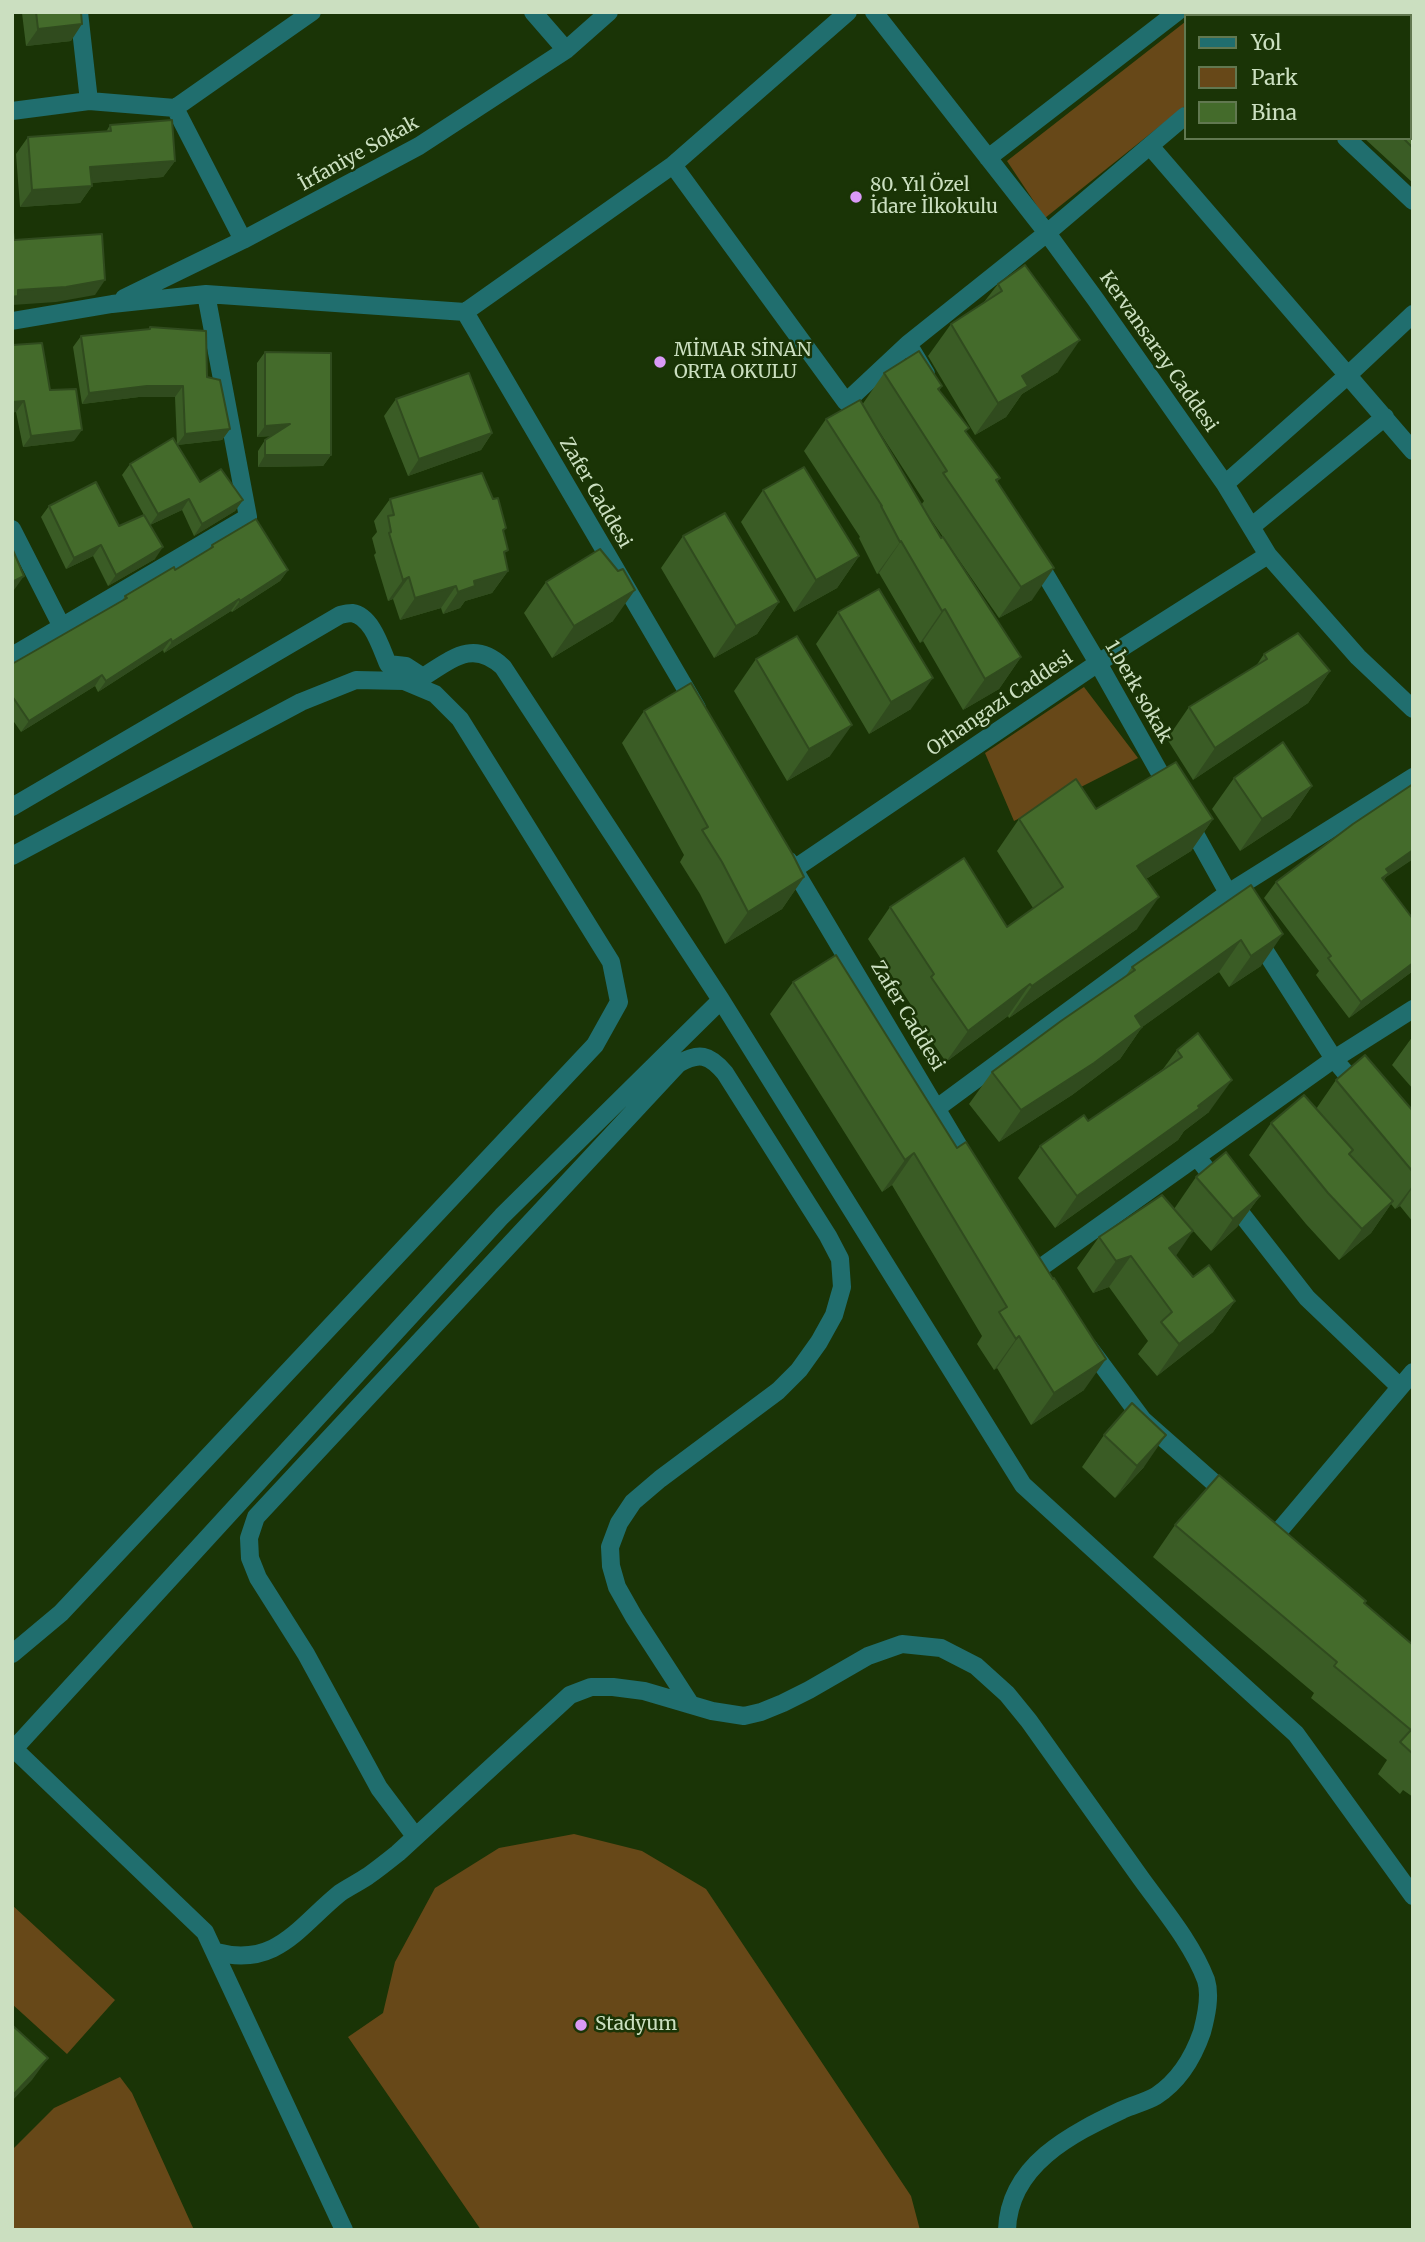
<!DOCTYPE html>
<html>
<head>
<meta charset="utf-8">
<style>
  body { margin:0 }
  #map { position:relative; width:1425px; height:2242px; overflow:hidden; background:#1a3406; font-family:Merriweather,serif }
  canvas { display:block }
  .frame { position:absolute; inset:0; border:14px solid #cbdfc0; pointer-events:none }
  .legend { position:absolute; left:1184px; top:14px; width:228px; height:126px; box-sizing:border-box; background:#1a3406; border:2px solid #617850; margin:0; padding:9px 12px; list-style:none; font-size:21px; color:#cbdfc0 }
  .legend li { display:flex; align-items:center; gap:14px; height:35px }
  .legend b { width:35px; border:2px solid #617850 }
</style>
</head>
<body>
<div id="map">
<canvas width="1425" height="2242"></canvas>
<div class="frame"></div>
<ul class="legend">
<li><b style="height:9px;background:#206e6e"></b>Yol</li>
<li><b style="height:19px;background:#674818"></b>Park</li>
<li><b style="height:19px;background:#446b2b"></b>Bina</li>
</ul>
</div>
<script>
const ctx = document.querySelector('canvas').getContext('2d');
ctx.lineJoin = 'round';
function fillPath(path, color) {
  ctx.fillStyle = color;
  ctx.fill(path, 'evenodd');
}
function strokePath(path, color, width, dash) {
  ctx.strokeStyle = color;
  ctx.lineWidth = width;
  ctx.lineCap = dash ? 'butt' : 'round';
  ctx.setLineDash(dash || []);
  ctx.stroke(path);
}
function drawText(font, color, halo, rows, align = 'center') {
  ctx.font = font + ' Merriweather,serif';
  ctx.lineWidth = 5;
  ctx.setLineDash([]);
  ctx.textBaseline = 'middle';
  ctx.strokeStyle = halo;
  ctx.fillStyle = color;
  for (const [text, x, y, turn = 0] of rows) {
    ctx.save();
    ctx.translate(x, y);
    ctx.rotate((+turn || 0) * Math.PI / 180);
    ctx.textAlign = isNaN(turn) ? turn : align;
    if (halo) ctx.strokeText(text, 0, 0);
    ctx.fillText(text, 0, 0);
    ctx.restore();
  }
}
fillPath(new Path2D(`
  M1185,22V106L1045,218L1007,161Z
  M1084,687L1138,758L1014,821L985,753Z
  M574,1834L642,1851L706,1889L911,2196L920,2230H481L348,2037L383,2013L395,1962L435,1888L499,1848Z
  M12,1905L115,2000L67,2054L12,2004Z
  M120,2077L132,2093L194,2230H12V2150L54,2108Z`), '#674818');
strokePath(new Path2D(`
  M79,12L89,101
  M533,12L566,50
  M874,12L1047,233L1096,300L1225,484L1268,555L1358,657L1413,709
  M1211,12L1215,16
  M175,108L243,240
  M12,111L89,101L175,108L312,12
  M1346,138L1413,201
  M1150,146L1413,451
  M988,158L1177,12
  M673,165L846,402L908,344L1047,233L1185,116
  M124,298L243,240L419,146L566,50L609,12
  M465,312L697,708
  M12,321L112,304L206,294L465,312L673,165L848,12
  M908,344L926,374
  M1225,484L1347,376L1413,314
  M1251,527L1385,417
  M12,529L62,627
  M1035,557L1098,663L1170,791
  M12,656L248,517L206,294
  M12,807L340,615C344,614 348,613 352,613C372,616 381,648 388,664L406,666L423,677C452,659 473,639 503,667L721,1000L1023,1485L1296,1734L1413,1896
  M1188,821L1228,893L1334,1059L1359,1089
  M12,856L301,702L356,680L404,681L435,694L460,719L611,962L619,1002L595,1045L61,1613L12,1654
  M789,861L970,1165
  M794,869L1098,663L1268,555
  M937,1108L1228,893L1413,777
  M1197,1157L1307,1298L1400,1387
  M1033,1273L1334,1059L1413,1009
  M1088,1346L1143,1420L1229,1496
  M1274,1537L1413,1372
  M12,1747L205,1932L344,2230
  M12,1751L502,1216L721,1000
  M415,1836L379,1788L306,1654L258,1578L250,1558L249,1538L256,1517L678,1064C699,1052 709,1054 725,1073L828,1236L840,1259L842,1287L834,1315L819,1342L799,1370L778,1391L660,1479L633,1502L619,1523L610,1547L611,1566L617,1587L634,1617L691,1705
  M216,1952C277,1968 299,1926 340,1893C349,1887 359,1882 368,1876C378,1869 388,1861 398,1853L570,1695L591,1687H613L644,1691L712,1711L744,1716L761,1712L783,1703L809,1690L868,1656L902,1644L941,1648L976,1666L1007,1694L1029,1721C1066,1773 1103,1825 1140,1877C1163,1909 1192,1943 1206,1980C1211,1996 1206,2017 1202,2032C1193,2058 1179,2081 1156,2096C1146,2102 1132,2105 1122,2110C1071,2134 1009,2165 1007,2230`), '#206e6e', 18);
fillPath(new Path2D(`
  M12,12H81L71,41L26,46L22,13H12Z
  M1226,12H1413V183L1364,138H1409V16H1230Z
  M110,125L175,161L163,177L91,183L92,186L80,203L20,207L16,154L28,137L106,132Z
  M998,284L1058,372L1022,394L1006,417L975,435L928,356L951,324L984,302Z
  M150,327L207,377L230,429L222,440L177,445L175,397H139L82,404L73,347L81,336L148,330Z
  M12,345L50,390L74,441L23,447L16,412Z
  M265,352L331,455L323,466L258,467V451L265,440L272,436L257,437V363Z
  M884,373L942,386L939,391L966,432L1000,478L997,482L1032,600L999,618L923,508L941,538L1021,657L999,689L963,710L923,641L920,643L879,573L877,574L859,538L860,537L804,451L826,419L862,405ZM866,411L924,501L921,505Z
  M396,399L492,433L481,450L408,476L384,416Z
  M130,464L200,482L243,500L235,511L194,536L182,510L150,525L155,559L108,586L93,556L66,569L41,517L49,506L119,526L144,515L122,475Z
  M763,490L859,556L837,588L794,612L741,522Z
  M390,499H493L506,528L503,532L504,554L508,571L492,593L465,601L460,608L443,614L441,608L400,620L393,599L388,601L374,555L376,553L372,538L377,532L374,521Z
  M683,536L779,602L757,634L714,658L661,568Z
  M212,545L288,570L280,581L232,612L231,611L164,653L163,650L98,692L95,686L21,732L12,719V664L122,601L125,596L175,570L208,550Z
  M546,582L613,621L552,658L524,613Z
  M838,612L911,709L869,734L816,644Z
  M1264,654L1330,671L1308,703L1193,780L1167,739L1189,707L1256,666Z
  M756,659L830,756L787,781L734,691Z
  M644,711L804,877L782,909L725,944L700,894L680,862L684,855L622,743Z
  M1234,778L1312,786L1290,818L1240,851L1212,809Z
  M1413,784V859L1386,877L1384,880L1413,919V971L1349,1018L1316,975L1319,971L1264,898L1276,882Z
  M1096,809L1213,819L1191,851L1146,879L1137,929L1009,1018L1008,1016L946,1062L909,1008L911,1005L868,939L890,907L1007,927L1033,908L997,851L1019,819Z
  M1251,885L1261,966L1229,987L1219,972L1142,1027L1120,1059L1072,1095L999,1142L969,1104L992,1072L1125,977L1132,967Z
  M793,982L1084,1390L1031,1425L997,1368L994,1370L977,1344L982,1336L892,1185L882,1192L770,1014Z
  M1198,1033L1209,1112L1184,1131L1178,1140L1055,1228L1018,1178L1040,1146L1088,1121L1163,1069L1177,1050Z
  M1413,1036V1089L1392,1065Z
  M1336,1080L1413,1111V1222L1400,1206L1395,1209L1391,1204L1371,1233L1339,1260L1306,1224L1249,1155L1271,1123L1316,1109Z
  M1196,1177L1260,1196L1237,1227L1211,1251L1174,1209Z
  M1099,1237L1175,1256L1193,1277L1235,1301L1213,1332L1157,1376L1138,1354L1148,1341L1109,1287L1093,1293L1077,1268Z
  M1104,1435L1144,1467L1115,1498L1082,1467Z
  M1175,1525L1364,1604L1413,1645V1797L1403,1790L1400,1794L1378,1774L1387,1760L1311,1698L1314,1693L1153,1557Z`), '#3a5c25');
fillPath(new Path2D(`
  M82,24L71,41L26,46L38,29Z
  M175,161L163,177L79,184L90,167Z
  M92,186L80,203L20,207L32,190Z
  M105,280L95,295L56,302L12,305V297L18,290Z
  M1080,340L1058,372L1022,394L1006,417L975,435L998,403L1022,376Z
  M147,386H183L175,397H139L82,404L89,393Z
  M24,401L16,412L12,413V402Z
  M290,424L283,435L257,437L265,426Z
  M230,429L222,440L177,445L185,434Z
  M82,430L74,441L23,447L31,436Z
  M492,433L481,450L408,476L419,459Z
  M265,455H331L323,466L258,467Z
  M189,499L182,510L150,525L158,514Z
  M243,500L235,511L194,536L202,524Z
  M901,541L879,573L877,574L900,542Z
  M101,545L93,556L66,569L74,558Z
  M163,547L155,559L108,586L116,575Z
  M859,556L837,588L794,612L816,580Z
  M1054,568L1032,600L999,618L1021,587Z
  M288,570L280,581L232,612L240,601Z
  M508,571L492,593L465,601L460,608L443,614L458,592L474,581Z
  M24,576L14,590L12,591V582Z
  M409,577L393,599L388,601L403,580Z
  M456,586L441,608L400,620L415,598Z
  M635,590L613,621L552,658L574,626Z
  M239,599L231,611L164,653L172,642Z
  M779,602L757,634L714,658L736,626Z
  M945,609L923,641L920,643L942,611Z
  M171,639L163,650L98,692L106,681Z
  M1021,657L999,689L963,710L985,679Z
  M1330,671L1308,703L1193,780L1215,748Z
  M102,675L95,686L21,732L29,721Z
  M933,678L911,709L869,734L891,702Z
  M852,725L830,756L787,781L809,749Z
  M1312,786L1290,818L1240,851L1262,819Z
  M1213,819L1191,851L1115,898L1137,866Z
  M1413,850V859L1386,877L1378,889L1386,869Z
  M804,877L782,909L725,944L748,912Z
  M1159,897L1137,929L1009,1018L1032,986Z
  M1283,934L1261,966L1229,987L1251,956Z
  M1241,940L1219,972L1113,1048L1135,1016Z
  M1413,963V971L1349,1018L1361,1002Z
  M1030,984L1008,1016L946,1062L968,1031Z
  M1142,1027L1120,1059L1072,1095L999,1142L1021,1110Z
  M1232,1080L1209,1112L1184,1131L1178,1140L1055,1228L1077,1196Z
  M914,1153L892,1185L882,1192L905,1160Z
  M1413,1185V1187L1400,1206L1395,1209Z
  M1260,1196L1237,1227L1211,1251L1233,1219Z
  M1393,1201L1371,1233L1339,1260L1362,1229Z
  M1193,1231L1171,1263L1147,1280L1169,1248Z
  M1131,1256L1109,1287L1093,1293L1116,1261Z
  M1235,1301L1213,1332L1157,1376L1179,1344Z
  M1019,1336L997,1368L994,1370L1016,1339Z
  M1106,1359L1084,1390L1031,1425L1054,1393Z
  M1166,1435L1144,1467L1115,1498L1137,1466Z
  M48,2058L32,2080L12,2101V2096Z`), '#304b1e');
const building = new Path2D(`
  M36,12H81L82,24L38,29Z
  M1266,12H1413V148L1403,138H1409V16H1269Z
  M172,120L175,161L90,167L92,186L32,190L28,137L111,131L110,125Z
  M13,232L14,240L102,234L105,280L66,287L18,290V296L12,297V233Z
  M1025,265L1080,340L1022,376L1028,386L998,403L951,324L1002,291L998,284Z
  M150,327L206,331L207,377L220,380L230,429L185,434L183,386H147L89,393L81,336L150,329Z
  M42,343L50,390L76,389L82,430L31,436L24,401L12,402V345Z
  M919,351L942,386L938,389L969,428L965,431L1000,478L996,480L1054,568L1021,587L943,473L947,471L884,373Z
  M265,352L331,353V455H265V440L290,424L265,426Z
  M469,373L492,433L419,459L396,399Z
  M860,400L941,538L943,537L1021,657L985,679L945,609L942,611L901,541L900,542L881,506H882L826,419Z
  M173,438L200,482L221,469L243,500L202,524L189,499L158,514L130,464Z
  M804,467L859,556L816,580L763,490Z
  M482,473L493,499L498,498L506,528L503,530L508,550L504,552L508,571L474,581L475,586L458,592L456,586L415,598L409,577L403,580L389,533L391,532L388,516L394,515L390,499Z
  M96,482L119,526L144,515L163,547L116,575L101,545L74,558L49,506Z
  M725,513L779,602L736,626L683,536Z
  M256,519L288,570L240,601L239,599L172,642L171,639L106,681L102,675L29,721L12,696V664L127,598L125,596L174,567L175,570L213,547L212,545Z
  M12,548L24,576L12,582Z
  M600,549L618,571L623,569L635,590L574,626L546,582Z
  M879,589L933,678L891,702L838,612Z
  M1298,633L1330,671L1215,748L1189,707L1267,659L1264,654Z
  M797,636L852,725L809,749L756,659Z
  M691,683L793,855L804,877L748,912L722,862L702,830L708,827L644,711Z
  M1283,742L1312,786L1262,819L1234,778Z
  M1176,762L1213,819L1137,866L1159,897L1032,986L1030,984L968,1031L931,977L934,974L890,907L964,858L1007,927L1063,887L1019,819L1076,779L1096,809Z
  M1413,784V850L1386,869L1389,873L1382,878L1413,919V963L1361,1002L1328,958L1331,956L1276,882L1353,824Z
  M1251,885L1283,934L1251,956L1241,940L1135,1016L1142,1027L1094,1063L1021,1110L992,1072L1061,1021L1135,970L1132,967Z
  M836,955L957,1148L966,1142L1053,1279L1054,1278L1106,1359L1054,1393L1019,1336L1016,1339L999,1312L1007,1307L914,1153L905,1160L793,982Z
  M1198,1033L1232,1080L1198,1106L1200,1108L1077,1196L1040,1146L1084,1115L1088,1121L1182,1057L1177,1050Z
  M1365,1055L1413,1111V1172L1336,1080Z
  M1304,1095L1353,1150L1349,1154L1393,1201L1362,1229L1328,1193L1271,1123Z
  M1226,1152L1260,1196L1233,1219L1196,1177Z
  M1162,1195L1193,1231L1169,1248L1193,1277L1209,1265L1235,1301L1179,1344L1161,1322L1172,1312L1131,1256L1116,1261L1099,1237Z
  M1132,1403L1166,1435L1137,1466L1104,1435Z
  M1219,1475L1366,1601L1364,1603L1413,1645V1754L1400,1742L1411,1730L1334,1666L1337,1662L1175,1525Z
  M12,2025L48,2058L12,2096Z`);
fillPath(building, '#446b2b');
strokePath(building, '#304b1e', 2);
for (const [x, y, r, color] of [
  [856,197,7,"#da9af7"],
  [660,362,7,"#da9af7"],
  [581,2025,7,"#da9af7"]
]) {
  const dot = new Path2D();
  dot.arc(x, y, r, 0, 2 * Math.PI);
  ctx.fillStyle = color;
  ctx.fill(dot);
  strokePath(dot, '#1a3406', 2.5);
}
drawText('19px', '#cbdfc0', '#1a3406', [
  ["İrfaniye Sokak",359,154,-29],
  ["Kervansaray Caddesi",1158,352,55],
  ["Zafer Caddesi",595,493,60],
  ["1.berk sokak",1138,692,60],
  ["Orhangazi Caddesi",1000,704,-34],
  ["Zafer Caddesi",907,1016,59]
]);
drawText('19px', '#cbdfc0', '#1a3406', [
  ["80. Yıl Özel",870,186],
  ["İdare İlkokulu",870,208],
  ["MİMAR SİNAN",674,351],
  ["ORTA OKULU",674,373],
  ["Stadyum",595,2025]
], 'left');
</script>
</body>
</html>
